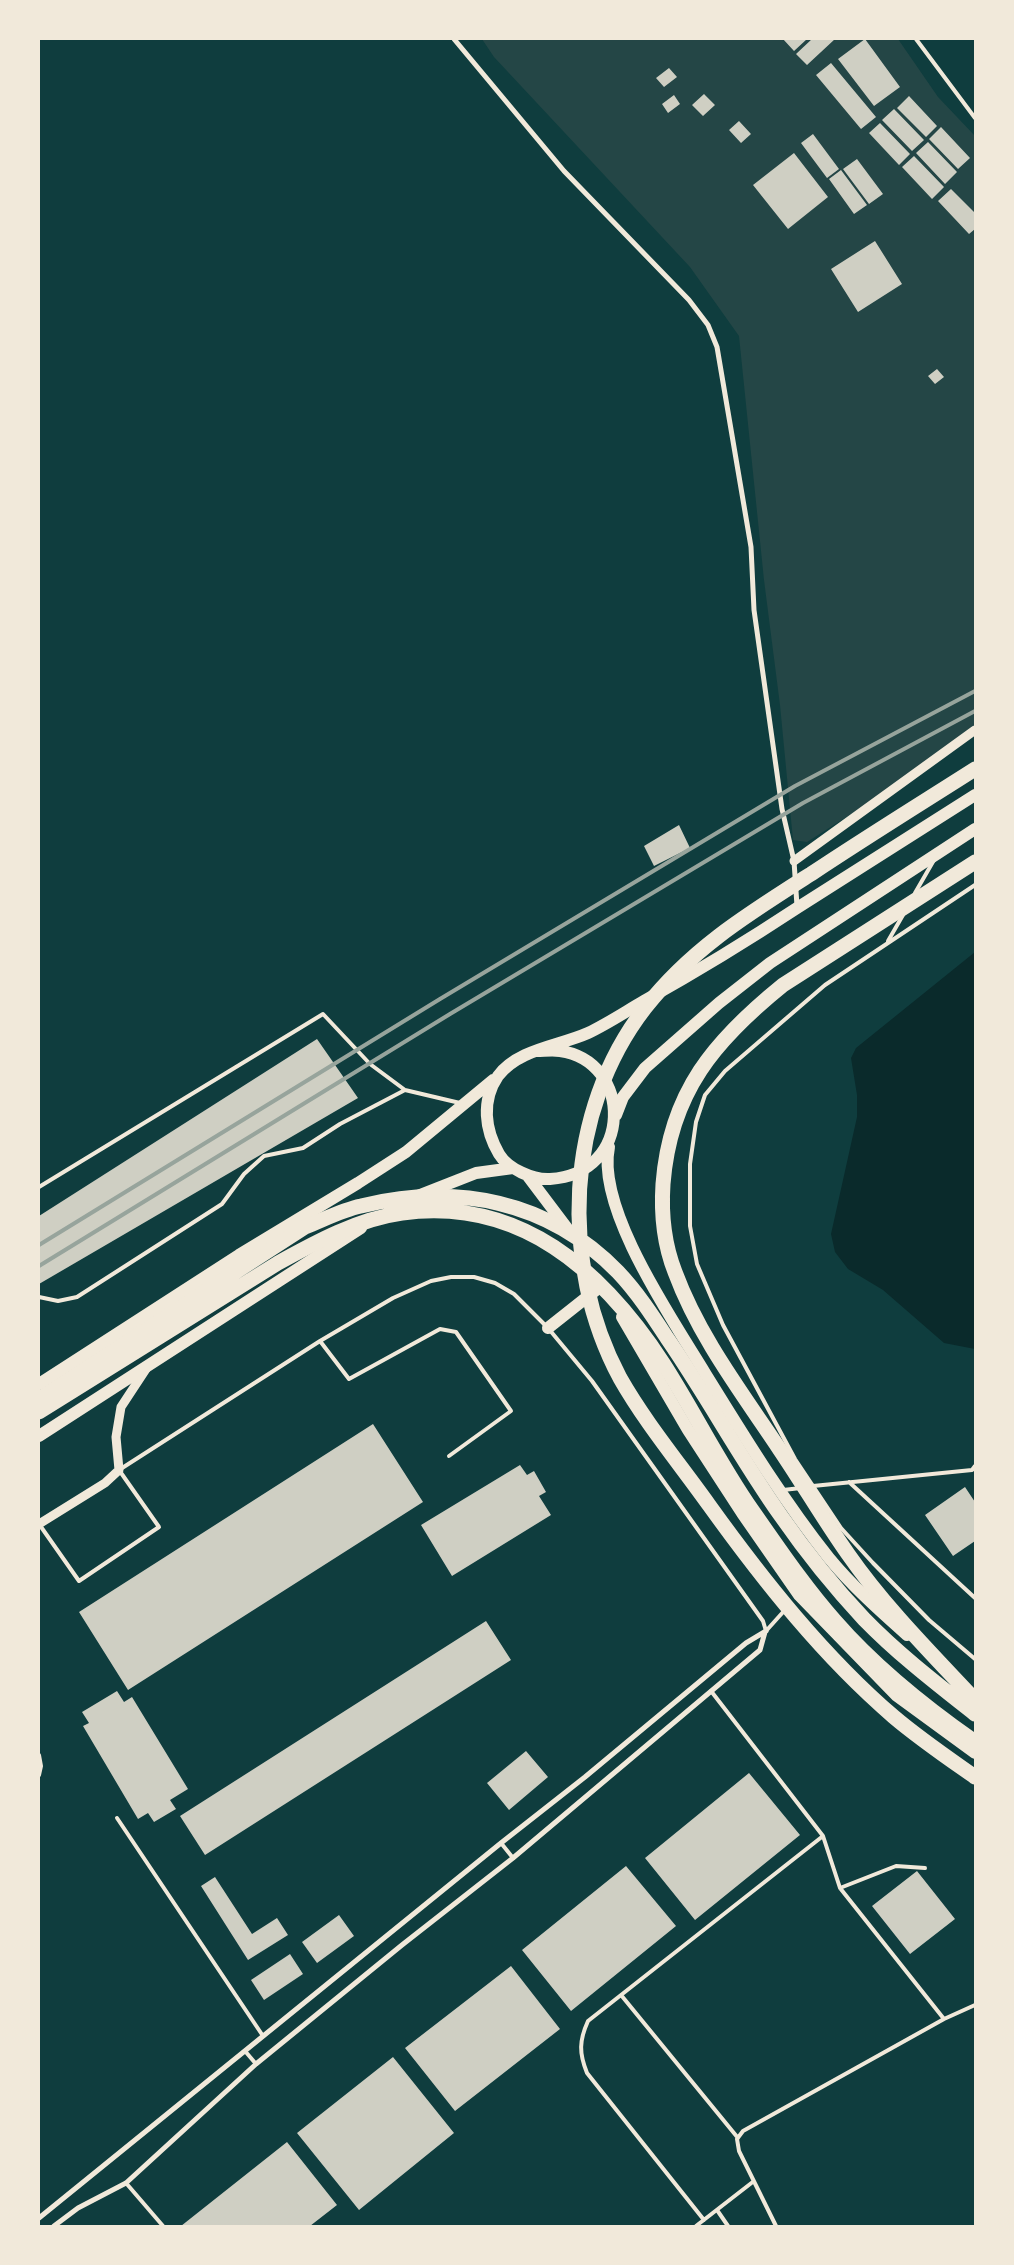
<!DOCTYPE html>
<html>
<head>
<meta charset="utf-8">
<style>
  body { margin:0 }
  #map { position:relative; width:1014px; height:2265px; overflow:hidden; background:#0f3d3e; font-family:"Archivo Narrow",sans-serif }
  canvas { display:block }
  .frame { position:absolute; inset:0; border:40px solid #f1e9da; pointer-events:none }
</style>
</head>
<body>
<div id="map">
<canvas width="1014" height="2265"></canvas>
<div class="frame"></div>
</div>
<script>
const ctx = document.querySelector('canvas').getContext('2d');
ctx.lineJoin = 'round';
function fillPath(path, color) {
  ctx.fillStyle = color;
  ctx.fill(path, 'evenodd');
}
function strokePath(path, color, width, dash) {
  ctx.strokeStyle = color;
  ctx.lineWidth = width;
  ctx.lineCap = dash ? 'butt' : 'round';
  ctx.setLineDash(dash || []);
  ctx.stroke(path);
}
fillPath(new Path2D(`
  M482,39H898L938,97L975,136V729L856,811L807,842L793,840L780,705L764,580L739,336L690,267L494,57Z`), '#244646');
fillPath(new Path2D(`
  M975,952V1349L944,1343L883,1290L848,1269L835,1252L831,1234L857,1117V1095L851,1058L856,1048Z`), '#0a2a2b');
fillPath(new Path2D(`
  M783,39H807L794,51Z
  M812,39H835L807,65L796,54Z
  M865,39L900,87L874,106L838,59Z
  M831,63L876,117L861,129L816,75Z
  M669,68L677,77L664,87L656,78Z
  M704,94L715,105L703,116L692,105Z
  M674,95L680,104L668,113L662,104Z
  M909,96L937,126L926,137L897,108Z
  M894,109L924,140L912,151L882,120Z
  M739,121L751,134L741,143L729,130Z
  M880,123L910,154L899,165L869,133Z
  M941,127L970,158L958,169L929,139Z
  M813,134L839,169L827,178L801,143Z
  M928,142L957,172L945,184L916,153Z
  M794,153L828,197L788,229L753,185Z
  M914,156L944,187L932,199L902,167Z
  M857,159L883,194L869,204L843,169Z
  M841,170L867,205L854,214L829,179Z
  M951,189L975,213V229L969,234L938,201Z
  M875,241L902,284L858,312L831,269Z
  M937,369L944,377L935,384L928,376Z
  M679,825L690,848L654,866L644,846Z
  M317,1039L358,1098L39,1284V1216Z
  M373,1424L423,1502L128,1690L79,1612Z
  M520,1465L527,1475L534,1471L546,1492L539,1496L551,1515L452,1576L421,1525Z
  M965,1487L975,1502V1541L953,1556L925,1515Z
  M486,1621L511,1660L205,1855L180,1816Z
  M117,1691L124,1702L132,1697L188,1789L170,1800L176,1809L154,1822L148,1813L138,1819L83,1726L89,1723L82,1712Z
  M526,1751L548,1777L509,1810L487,1783Z
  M749,1773L800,1835L695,1920L645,1858Z
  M626,1866L676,1926L571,2011L522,1950Z
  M917,1871L955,1919L910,1954L872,1906Z
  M215,1877L252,1934L277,1918L288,1935L248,1960L201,1886Z
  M339,1915L354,1936L317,1963L302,1942Z
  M290,1954L303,1974L264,2000L251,1980Z
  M511,1966L560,2029L455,2111L405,2048Z
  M393,2057L454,2133L359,2210L297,2133Z
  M287,2142L337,2205L310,2226H181Z`), '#cfcfc3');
strokePath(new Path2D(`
  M916,39L975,118
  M975,885L825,985L725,1071L705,1095L696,1122L690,1164V1226L697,1264L723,1325L795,1459L841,1528L873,1563L929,1620L975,1659
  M915,893L934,860
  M888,941L903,915
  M39,1187L323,1014L370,1064L405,1090L460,1103
  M39,1297L58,1301L77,1297L222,1204L244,1174L264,1156L303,1148L340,1124L405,1090
  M320,1341L349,1379L440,1329L456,1332L511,1411L449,1456
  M849,1482L975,1598
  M813,1486L972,1470L975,1466
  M783,1490L801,1488
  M39,1524L79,1581L159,1527L119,1470L320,1341L393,1298L431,1281L451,1277H474L495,1283L514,1294L548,1328L592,1381L763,1621L766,1631
  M766,1631L784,1611
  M711,1691L823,1836L840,1888L944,2019
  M39,1755L41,1766L39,1775
  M117,1818L263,2036
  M501,1843L513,1858
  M840,1888L896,1866L925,1868
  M621,1995L738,2138
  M245,2051L256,2064
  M126,2183L163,2226
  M717,2210L728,2226
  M704,2220L587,2073C579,2053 579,2041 588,2021L823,1836
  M696,2226L754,2181
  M776,2226L739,2151L737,2139L743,2131L944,2019L975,2005`), '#f1e9da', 4);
strokePath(new Path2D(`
  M454,39L564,171L689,300L708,325L717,347L751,547L754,610L782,809L794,861L797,906
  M39,2218L501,1843L585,1777L746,1643L766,1631
  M54,2226L78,2208L126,2183L256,2064L402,1945L513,1858L760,1650L765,1632`), '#f1e9da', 5);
strokePath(new Path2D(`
  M794,861L975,730
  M39,1524L105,1483L119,1470L116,1437L121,1407L146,1369`), '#f1e9da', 9);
strokePath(new Path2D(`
  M537,1051C544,1051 553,1050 560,1051C633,1061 634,1174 550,1179C533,1180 508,1169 499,1154C485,1130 481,1101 498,1076C518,1049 559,1046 588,1033C607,1024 625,1012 644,1001C696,972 747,941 797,908C856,870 916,833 975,795
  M616,1115L623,1097L645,1068L719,1003L770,963L975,829
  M609,1147C596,1209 673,1320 705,1373C744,1436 783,1500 829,1558C852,1586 880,1611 907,1635
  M527,1175L570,1232
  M420,1195L476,1173L513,1168
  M622,1317L688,1430L742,1513L799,1595L897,1696L975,1753
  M548,1328L596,1290
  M39,1384L239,1255L358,1183L406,1152L493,1080
  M39,1436L361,1228`), '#f1e9da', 12);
strokePath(new Path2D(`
  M975,769C920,804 865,838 811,874C748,914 691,949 645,1008C565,1111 559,1264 620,1378C645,1422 679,1463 709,1505C763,1580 823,1656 894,1717C920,1739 948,1758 975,1777
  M975,862L783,985C715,1040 670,1092 663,1184C661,1214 664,1244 675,1272C699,1337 742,1393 780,1450C803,1484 824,1520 848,1554C885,1607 931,1653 975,1700
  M39,1399L305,1227C323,1220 342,1210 361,1206C456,1183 548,1200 618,1272C637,1292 652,1315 667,1338C707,1396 740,1458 781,1516C806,1552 834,1587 864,1619C898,1654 937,1684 975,1714
  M39,1412L278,1263C316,1242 358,1219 402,1213C520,1197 602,1270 663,1363C694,1411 719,1463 752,1510C778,1547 804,1586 835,1621C875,1667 925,1707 975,1742`), '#f1e9da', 15);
strokePath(new Path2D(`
  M39,1245L440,999L795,786L975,691
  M39,1266L450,1014L803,803L975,711`), '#97a49c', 4);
</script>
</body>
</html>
